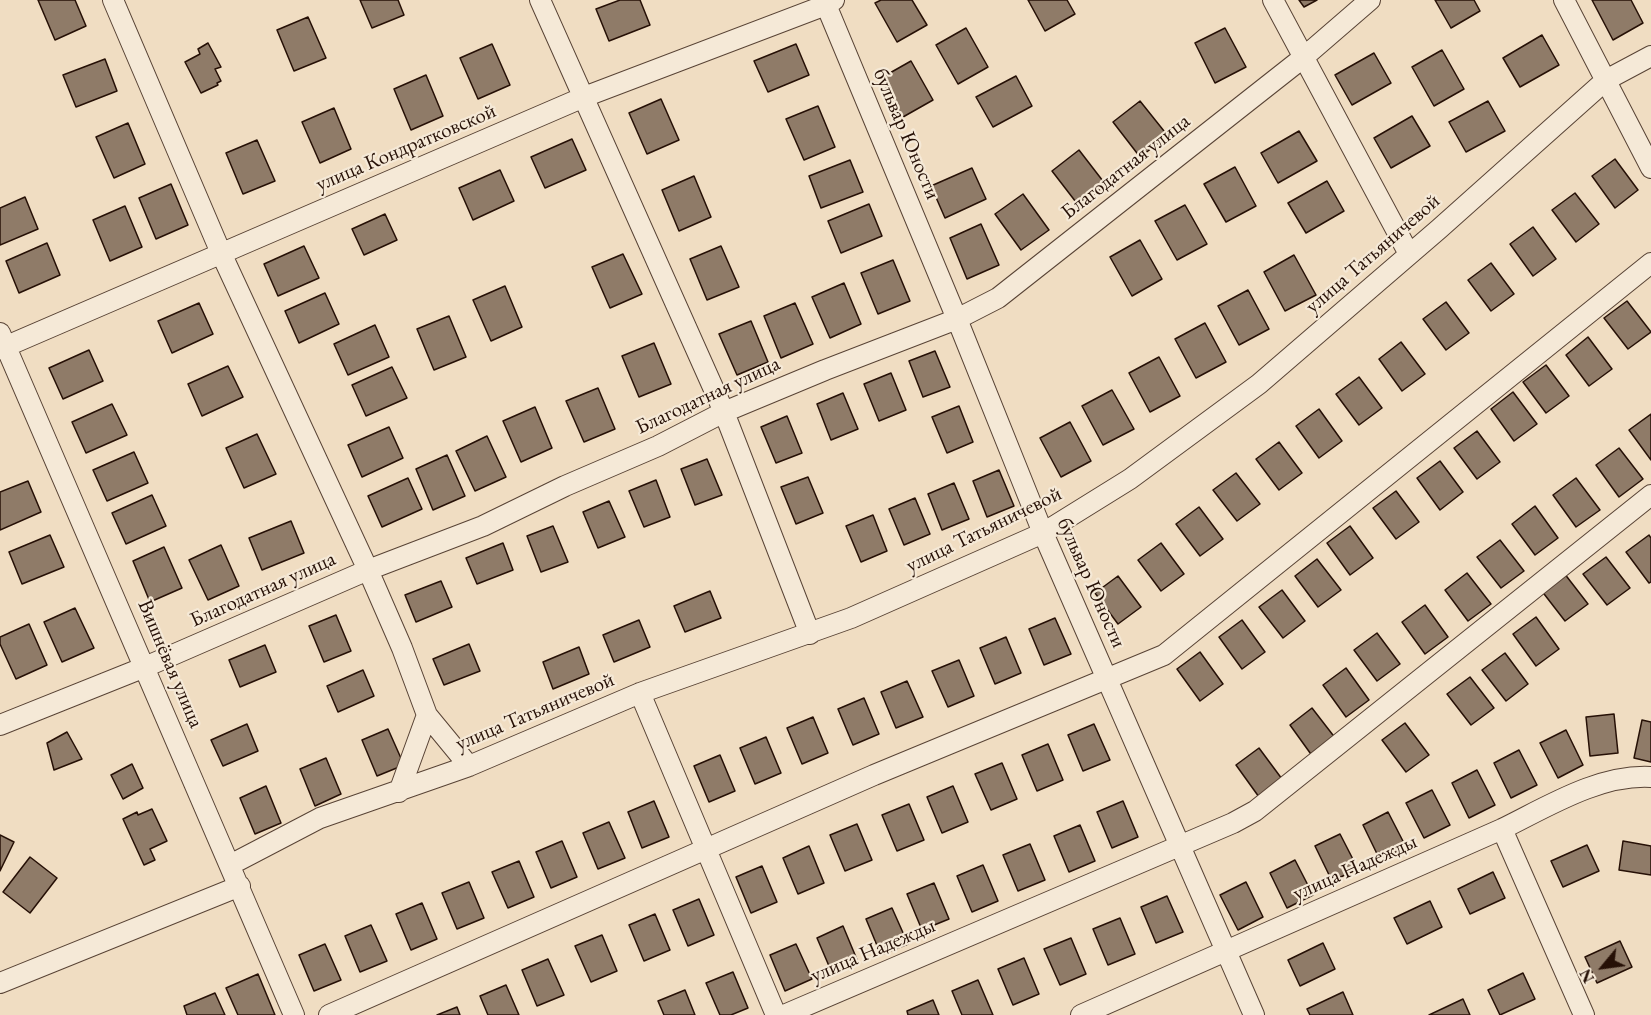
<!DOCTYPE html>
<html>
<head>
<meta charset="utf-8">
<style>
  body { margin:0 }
  #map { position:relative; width:1651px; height:1015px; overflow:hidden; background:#f0ddc2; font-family:"EB Garamond",serif }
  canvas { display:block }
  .north { position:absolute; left:1573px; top:937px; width:60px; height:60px; -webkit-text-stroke:4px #f5e9d7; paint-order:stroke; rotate:241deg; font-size:16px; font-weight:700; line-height:24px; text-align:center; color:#261006 }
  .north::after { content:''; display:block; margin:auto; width:21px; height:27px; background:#261006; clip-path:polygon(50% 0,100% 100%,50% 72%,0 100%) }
</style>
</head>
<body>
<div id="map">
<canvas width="1651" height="1015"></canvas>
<div class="north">N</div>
</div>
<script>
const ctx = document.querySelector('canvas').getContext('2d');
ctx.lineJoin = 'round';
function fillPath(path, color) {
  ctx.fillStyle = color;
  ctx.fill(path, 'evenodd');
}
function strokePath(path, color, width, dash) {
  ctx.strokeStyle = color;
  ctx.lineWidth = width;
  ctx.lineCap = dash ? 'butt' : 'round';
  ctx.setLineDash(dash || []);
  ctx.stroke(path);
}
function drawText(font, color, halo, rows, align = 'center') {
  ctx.font = font + ' "EB Garamond",serif';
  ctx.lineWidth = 4.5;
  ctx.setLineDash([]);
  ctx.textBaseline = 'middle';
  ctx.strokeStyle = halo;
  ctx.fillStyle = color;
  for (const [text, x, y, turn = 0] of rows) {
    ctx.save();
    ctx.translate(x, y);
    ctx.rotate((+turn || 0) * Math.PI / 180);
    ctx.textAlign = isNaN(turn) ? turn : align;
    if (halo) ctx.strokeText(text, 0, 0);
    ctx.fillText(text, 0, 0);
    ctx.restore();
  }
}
const building = new Path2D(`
  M38,0H75L86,26L55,40Z
  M360,0H398L404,15L372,28Z
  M620,0H640L650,25L609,41L596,9Z
  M881,0H912L927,25L897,42L875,3Z
  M1028,0H1067L1075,14L1045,31Z
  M1299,0H1317L1304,7Z
  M1435,0H1474L1480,11L1451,28Z
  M1592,0H1631L1643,23L1613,40Z
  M308,17L326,58L294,71L277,30Z
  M966,28L988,67L958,84L936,45Z
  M1225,28L1246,67L1215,83L1195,43Z
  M1542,35L1559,65L1520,87L1503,58Z
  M208,43L221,67L215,69L221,81L217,83L218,85L201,93L185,62L200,54L198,49Z
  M492,44L510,85L478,99L460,58Z
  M796,44L809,75L768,92L754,61Z
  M1442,50L1464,89L1434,106L1412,67Z
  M1374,53L1391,83L1352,105L1335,75Z
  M105,59L117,91L76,107L63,75Z
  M911,61L933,100L903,117L881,78Z
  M426,75L443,116L411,130L394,89Z
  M1016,76L1032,106L993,127L976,97Z
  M661,99L679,140L647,154L629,113Z
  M1140,101L1168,136L1140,157L1113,122Z
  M1488,101L1505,131L1466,152L1449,122Z
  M818,106L835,147L804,160L786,119Z
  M334,108L351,149L320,163L302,122Z
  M1412,116L1430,146L1391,168L1374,138Z
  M128,123L145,164L114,178L96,137Z
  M1299,131L1317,161L1278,183L1261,153Z
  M572,139L586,170L545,188L531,157Z
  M257,140L275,181L243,194L226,153Z
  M1079,150L1106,185L1079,206L1052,171Z
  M1615,159L1638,190L1615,208L1592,176Z
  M850,160L863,192L821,208L809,176Z
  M1235,167L1256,206L1226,222L1204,184Z
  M972,168L986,199L945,218L931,186Z
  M500,170L514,201L473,220L459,188Z
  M694,176L711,217L679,231L662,190Z
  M1327,181L1344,211L1306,233L1288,203Z
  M171,184L188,225L156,239L139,198Z
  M1575,193L1599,224L1576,242L1552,210Z
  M1023,194L1049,230L1021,250L995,214Z
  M25,197L38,229L0,245V208Z
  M869,204L882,236L841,253L828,221Z
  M1185,205L1207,244L1177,260L1155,221Z
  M125,206L142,247L110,261L93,220Z
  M385,214L397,240L364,255L352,229Z
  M981,224L999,265L967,279L950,238Z
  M1533,227L1556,259L1533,276L1510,244Z
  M1140,240L1162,279L1132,296L1110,257Z
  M47,243L60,275L19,293L6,261Z
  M304,246L319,278L278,296L264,264Z
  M721,246L739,287L707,300L690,259Z
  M623,254L642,294L610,308L592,267Z
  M1294,255L1316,295L1285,311L1264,272Z
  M893,260L910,301L878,314L861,273Z
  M1491,263L1514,294L1491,311L1468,280Z
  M844,283L861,324L830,338L812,297Z
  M505,286L522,327L491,341L473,300Z
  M1248,290L1269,329L1239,345L1218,306Z
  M325,293L339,324L299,343L285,311Z
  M1627,301L1651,332L1628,349L1604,318Z
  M1446,302L1469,333L1446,350L1423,319Z
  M199,303L213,334L172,353L158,321Z
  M795,303L813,344L781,358L764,316Z
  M449,316L466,357L434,370L417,329Z
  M751,321L768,362L737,375L719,334Z
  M1205,323L1226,362L1196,378L1175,339Z
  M375,325L389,357L348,375L334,344Z
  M1588,337L1612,369L1589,386L1566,355Z
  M1401,342L1425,374L1402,391L1379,359Z
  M654,343L671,384L639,397L622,356Z
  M89,350L103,381L63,399L49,368Z
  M935,351L950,387L923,397L909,361Z
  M1159,357L1180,396L1150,412L1129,373Z
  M1546,365L1569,396L1546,413L1523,382Z
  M228,366L243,397L202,416L188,384Z
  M392,367L407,398L366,416L352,385Z
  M891,373L906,410L879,421L864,384Z
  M1359,377L1382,408L1359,425L1336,394Z
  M598,388L615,429L584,442L566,401Z
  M1112,390L1134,429L1103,445L1082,406Z
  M1513,392L1537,424L1514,441L1491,409Z
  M843,393L858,429L831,440L817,404Z
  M112,404L127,435L86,453L72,422Z
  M959,406L973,442L947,453L932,417Z
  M535,407L552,448L521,462L503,421Z
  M1319,409L1342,441L1319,458L1296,426Z
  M1651,414V460L1629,430Z
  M787,416L802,453L776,463L761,427Z
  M1070,422L1091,461L1061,477L1040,438Z
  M389,427L403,458L362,477L348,445Z
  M1477,431L1500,462L1477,479L1454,448Z
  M257,434L276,474L244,488L226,448Z
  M487,436L506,477L475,491L456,451Z
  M1279,442L1302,473L1279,490L1256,459Z
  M1619,448L1643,479L1619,497L1596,465Z
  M134,452L148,483L107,501L93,470Z
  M447,455L465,496L433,510L416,469Z
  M707,459L722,495L695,505L681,469Z
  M1440,461L1463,492L1440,510L1417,478Z
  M999,470L1014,506L987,517L973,481Z
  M1236,473L1260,504L1237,521L1213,490Z
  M808,477L823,513L796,524L781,487Z
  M408,478L422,509L382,527L368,496Z
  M1576,478L1600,510L1576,527L1553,495Z
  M656,480L670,517L644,527L629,491Z
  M28,481L41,512L0,530V492Z
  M954,483L969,519L942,530L928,494Z
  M1396,491L1419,522L1396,539L1373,508Z
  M152,495L166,526L126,544L112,513Z
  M915,498L930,534L904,545L889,509Z
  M609,501L625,537L598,548L583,512Z
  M1535,506L1558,538L1535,555L1512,524Z
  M1199,507L1223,539L1200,556L1176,524Z
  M873,515L887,551L861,562L846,526Z
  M291,521L304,553L262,570L249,538Z
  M553,526L568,562L541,572L527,536Z
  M1350,526L1373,558L1350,575L1327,543Z
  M50,535L64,567L22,584L9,552Z
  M1649,535L1651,538V582L1649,583L1626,552Z
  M1500,540L1524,571L1501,588L1477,557Z
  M503,543L513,570L477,584L466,558Z
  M1161,543L1184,574L1161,591L1138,560Z
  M221,545L239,586L208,600L189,560Z
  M164,547L182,588L150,602L133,561Z
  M1606,557L1630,588L1607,605L1583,574Z
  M1317,559L1341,590L1318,607L1295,576Z
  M1467,573L1491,604L1468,621L1445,590Z
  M1564,573L1588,604L1565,621L1541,590Z
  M1118,576L1141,607L1118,624L1095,593Z
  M441,581L452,607L416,622L405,595Z
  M1282,590L1305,621L1283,638L1259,607Z
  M710,591L721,618L685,632L674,606Z
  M1425,605L1448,637L1425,654L1402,622Z
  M75,608L94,648L62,662L44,622Z
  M336,615L351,651L324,662L309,626Z
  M1536,617L1559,649L1536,666L1513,634Z
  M1055,618L1071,654L1044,665L1029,629Z
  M639,620L650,647L614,662L603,635Z
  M1242,620L1265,652L1242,669L1219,637Z
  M29,624L47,665L16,679L0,644V637Z
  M1377,633L1400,664L1377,681L1354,650Z
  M1006,637L1021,673L995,684L980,648Z
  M469,644L480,671L444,685L433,659Z
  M265,645L276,672L240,687L229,660Z
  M579,647L589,674L553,689L543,662Z
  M1200,652L1223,684L1200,701L1177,669Z
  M1505,653L1528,684L1506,701L1482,670Z
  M959,660L974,696L948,707L932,671Z
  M1346,668L1369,700L1346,717L1323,685Z
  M363,670L374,696L338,712L327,686Z
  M1470,677L1494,708L1471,725L1447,694Z
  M907,681L923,717L896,728L881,692Z
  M864,698L879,734L853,745L838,709Z
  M1312,708L1336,739L1313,757L1290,725Z
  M1614,714L1618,753L1590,756L1586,717Z
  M813,717L828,753L802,764L787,728Z
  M1642,720L1651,722V762L1634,758Z
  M1405,723L1429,755L1406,772L1382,740Z
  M247,724L258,751L223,766L211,740Z
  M1094,724L1110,760L1083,771L1068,735Z
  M388,729L404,765L377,776L362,740Z
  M1566,730L1583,765L1558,778L1540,743Z
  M67,732L82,759L54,770L47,743Z
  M766,737L781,773L755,784L740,748Z
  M1048,744L1063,780L1037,791L1022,755Z
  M1259,748L1282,779L1259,797L1236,765Z
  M1519,750L1537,785L1511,798L1494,763Z
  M720,755L735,791L709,802L694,766Z
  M326,758L341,794L315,806L300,769Z
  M1002,763L1017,799L991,810L975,774Z
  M132,764L143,788L123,799L111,775Z
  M1477,770L1495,805L1469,818L1452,783Z
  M266,786L281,823L255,834L240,798Z
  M953,786L968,822L942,833L927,797Z
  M1432,790L1450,825L1424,838L1406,803Z
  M654,801L669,837L642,848L628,812Z
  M1123,801L1138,837L1112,848L1097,812Z
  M909,804L924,840L897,851L882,815Z
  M152,809L167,841L150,849L155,860L144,865L123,819L137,812L138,815Z
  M1388,812L1406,847L1380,860L1363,825Z
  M609,822L625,858L598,869L583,833Z
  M857,824L872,860L845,871L830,835Z
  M1080,825L1095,861L1069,872L1054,836Z
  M1340,834L1358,869L1332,881L1315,846Z
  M0,835L14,842L0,871Z
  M562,841L577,877L551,888L536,852Z
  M1623,841L1651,846V875L1619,870Z
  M1030,844L1045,880L1018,891L1003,855Z
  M1587,845L1599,871L1563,887L1551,861Z
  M809,846L824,883L798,894L783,858Z
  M30,857L57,878L30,913L3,892Z
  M1295,860L1313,895L1287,908L1270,873Z
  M519,861L534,897L508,908L492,872Z
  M983,865L998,901L972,912L957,876Z
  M762,866L777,902L751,913L736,877Z
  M1493,872L1505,898L1470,914L1458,889Z
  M469,882L484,918L457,929L442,893Z
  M1246,882L1263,917L1238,930L1220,895Z
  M934,883L949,919L922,930L907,894Z
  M1167,896L1183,932L1156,943L1141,907Z
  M699,899L714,935L688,946L673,910Z
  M1430,901L1442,927L1407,944L1394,918Z
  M422,903L437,939L411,950L396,914Z
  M892,908L908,944L881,955L866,919Z
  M655,914L670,950L644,961L629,925Z
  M1120,918L1135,954L1108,965L1093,929Z
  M371,925L387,961L360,972L345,936Z
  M843,926L858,962L832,973L817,938Z
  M602,935L617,971L591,982L575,946Z
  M1071,938L1086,974L1060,985L1044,949Z
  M1620,941L1632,967L1597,983L1585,957Z
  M1323,943L1335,969L1300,986L1288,960Z
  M325,944L341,980L314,991L299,955Z
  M796,944L812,979L785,991L770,955Z
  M1024,958L1039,994L1013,1005L998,969Z
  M548,959L564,995L537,1006L522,970Z
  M733,972L748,1008L731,1015H720L706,983Z
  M1523,973L1535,999L1500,1015L1488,990Z
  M258,974L275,1015H238L226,988Z
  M978,980L993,1015H962L952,991Z
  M506,985L519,1015H488L480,996Z
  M685,990L695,1015H664L658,1001Z
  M1343,992L1353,1015H1310L1307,1009Z
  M215,993L225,1015H187L184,1006Z
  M1463,999L1470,1015H1429Z
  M933,1000L939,1015H908L907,1011Z
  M457,1007L460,1015H437Z`);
fillPath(building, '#8f7b68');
strokePath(building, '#261006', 1.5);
const minor = new Path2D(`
  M113,0L221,253L368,570L402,648L427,715L469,766
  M540,0L724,412L810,634
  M824,0L957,319L1043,533L1254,1015
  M1273,0L1409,254
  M1564,0L1651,168
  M0,333L294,1015
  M0,349L584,97L826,5L834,0
  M640,693L776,1015
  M0,725L145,667L368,570L483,526L565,486L658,446L724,412L825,370L957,319L998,298L1304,57L1370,0
  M399,792L427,715
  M1502,829L1584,1015
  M230,865L320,818L469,766L640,693L851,618L1043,533L1130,479L1259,384L1439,229L1606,80L1651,56
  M0,983L240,886
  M329,1015L874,775L1164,655L1651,263
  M784,1015L1233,823L1255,811L1651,495
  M1081,1015L1502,829C1547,807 1599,774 1651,777`);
strokePath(minor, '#584335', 22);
strokePath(minor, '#f5e9d7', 20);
drawText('21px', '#261006', '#f5e9d7', [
  ["бульвар Юности",906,134,67],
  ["улица Кондратковской",406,148,-23],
  ["Благодатная улица",1126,167,-38],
  ["улица Татьяничевой",1373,254,-41],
  ["Благодатная улица",708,396,-25],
  ["улица Татьяничевой",984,530,-26],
  ["бульвар Юности",1091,583,66],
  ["Благодатная улица",263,590,-24],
  ["Вишнёвая улица",170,664,67],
  ["улица Татьяничевой",535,712,-23],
  ["улица Надежды",1355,868,-24],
  ["улица Надежды",873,951,-23]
]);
</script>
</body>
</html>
